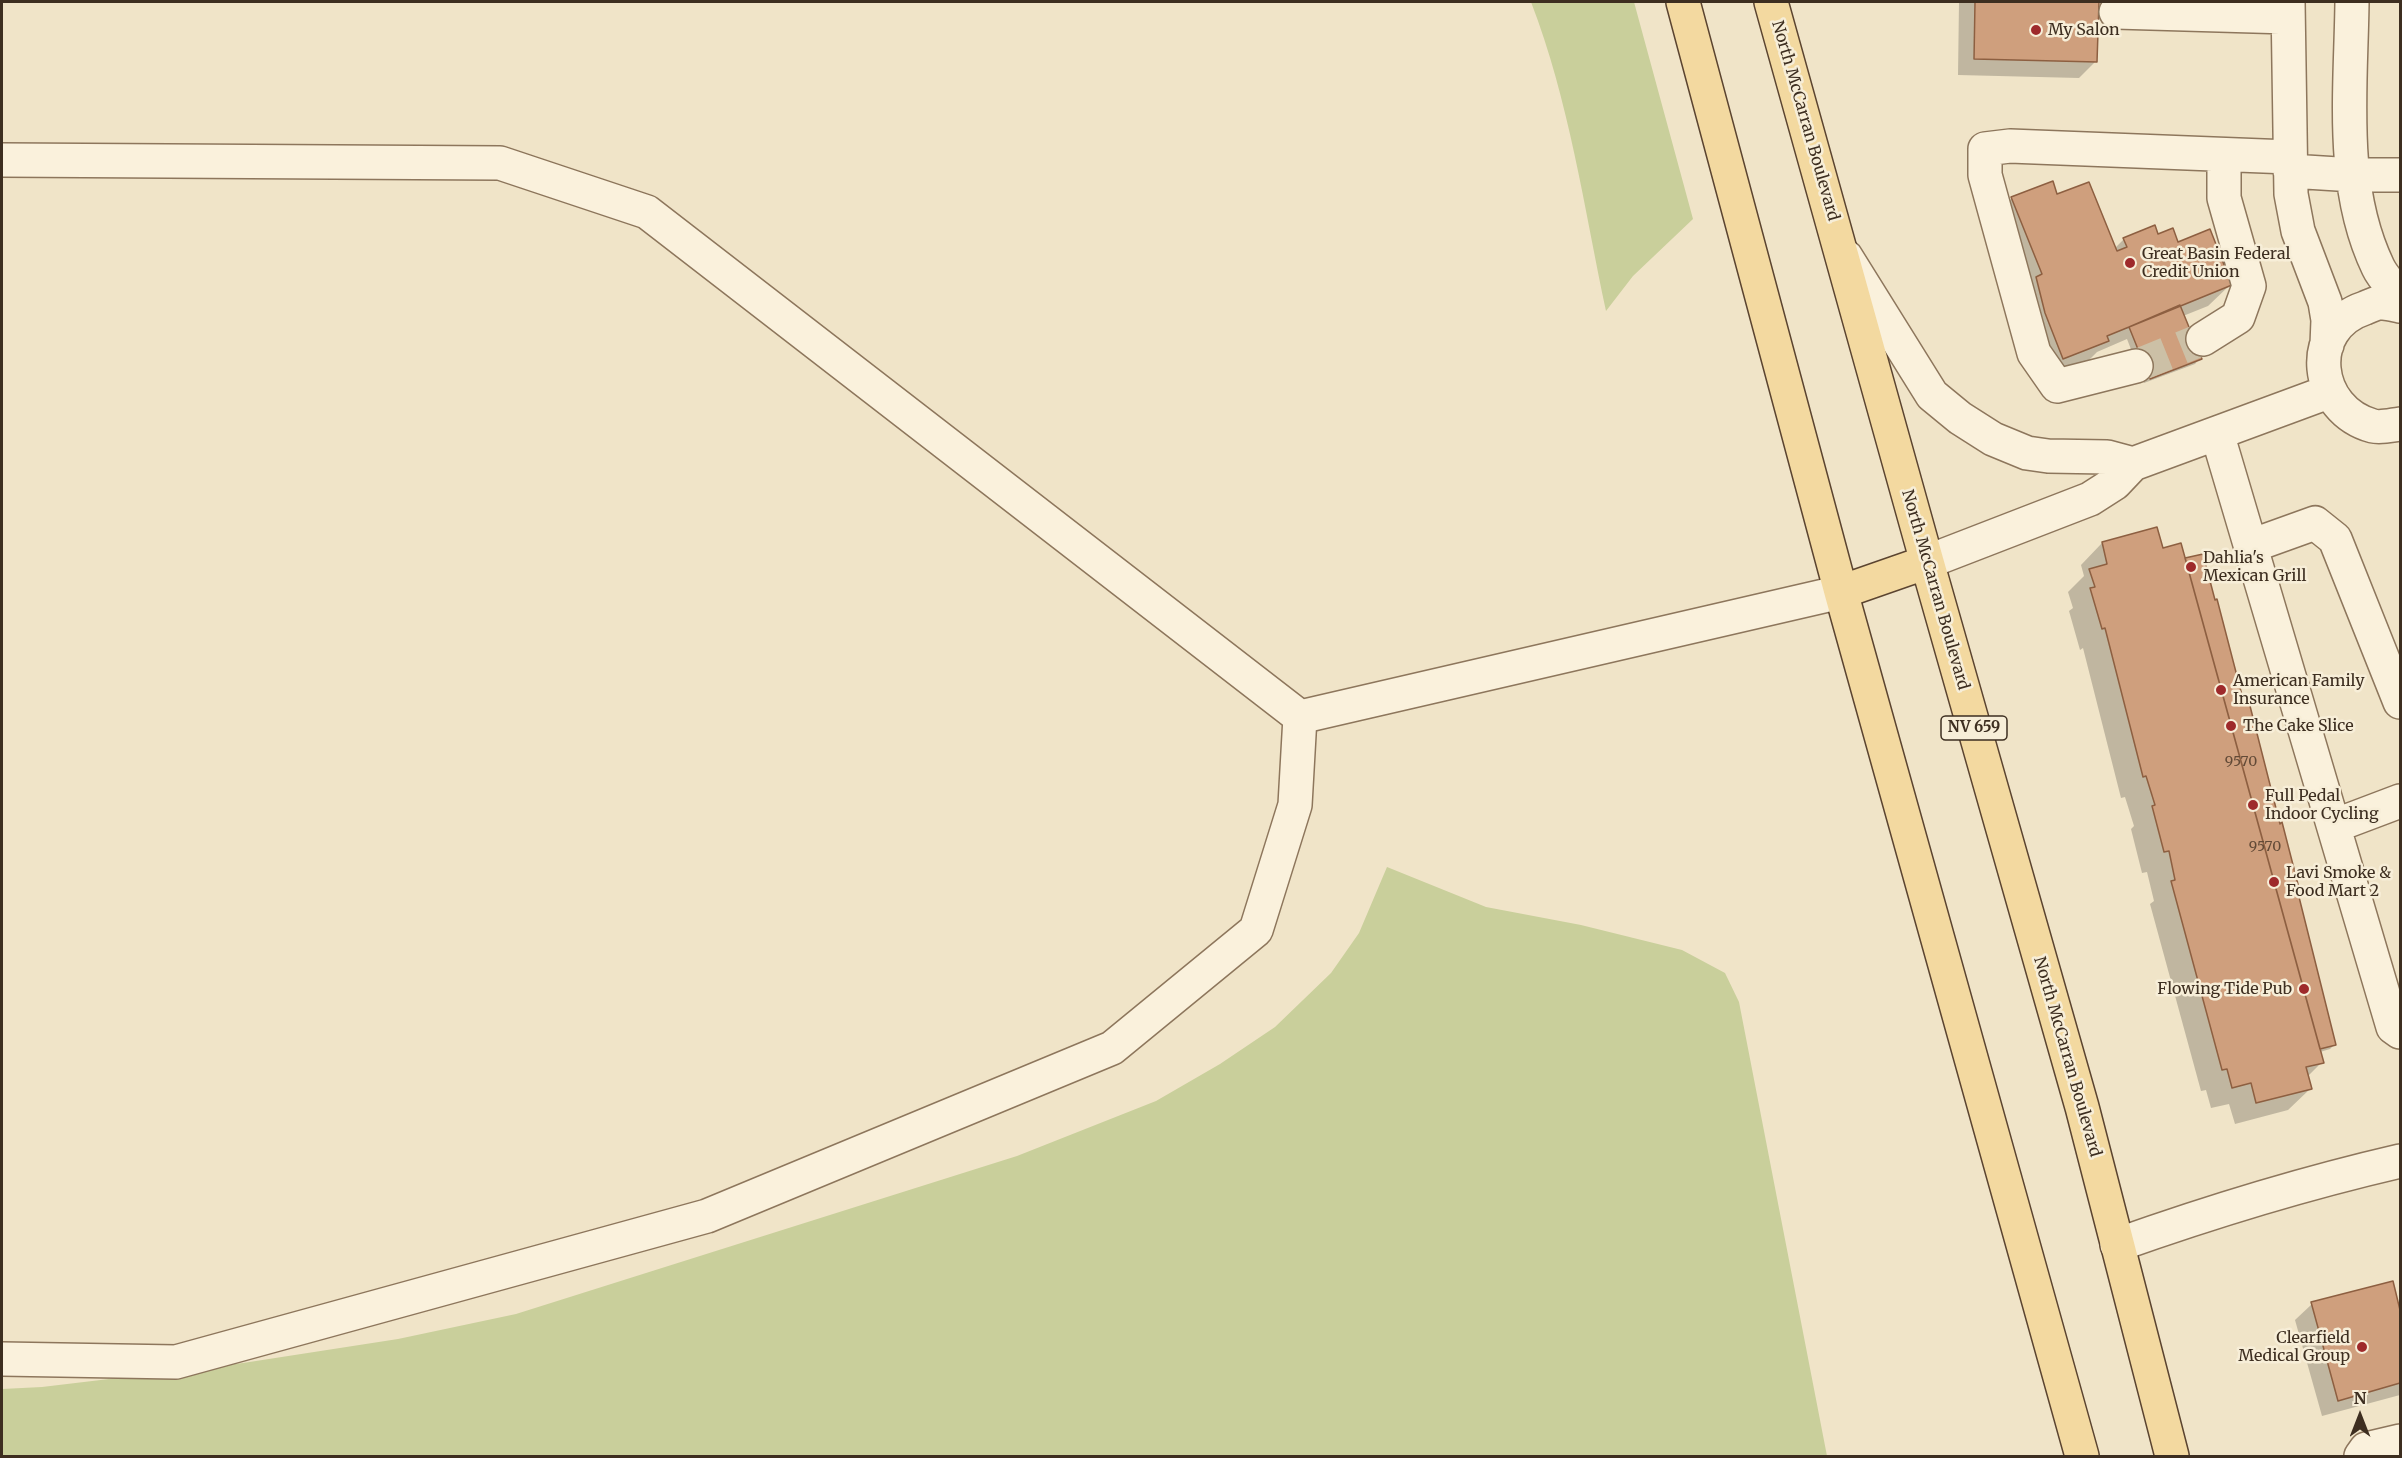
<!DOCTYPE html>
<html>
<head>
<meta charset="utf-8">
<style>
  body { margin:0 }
  #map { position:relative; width:2402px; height:1458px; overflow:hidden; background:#f0e4c8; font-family:Merriweather,serif }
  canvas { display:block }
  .frame { position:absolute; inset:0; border:3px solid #3d2e20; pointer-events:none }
  .north { position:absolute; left:2330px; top:1386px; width:60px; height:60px; -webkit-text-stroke:4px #f7eed8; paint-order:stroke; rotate:0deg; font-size:16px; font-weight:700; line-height:24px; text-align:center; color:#3d2e20 }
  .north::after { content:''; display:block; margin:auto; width:21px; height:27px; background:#3d2e20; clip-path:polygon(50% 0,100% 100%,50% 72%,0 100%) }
</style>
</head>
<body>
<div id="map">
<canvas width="2402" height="1458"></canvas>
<div class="frame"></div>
<div class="north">N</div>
</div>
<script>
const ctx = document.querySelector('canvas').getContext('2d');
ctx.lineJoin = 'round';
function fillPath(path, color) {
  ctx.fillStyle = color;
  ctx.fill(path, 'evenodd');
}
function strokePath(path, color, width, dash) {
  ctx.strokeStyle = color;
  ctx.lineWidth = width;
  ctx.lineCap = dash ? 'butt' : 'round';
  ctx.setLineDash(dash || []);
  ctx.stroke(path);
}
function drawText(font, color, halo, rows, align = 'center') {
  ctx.font = font + ' Merriweather,serif';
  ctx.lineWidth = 5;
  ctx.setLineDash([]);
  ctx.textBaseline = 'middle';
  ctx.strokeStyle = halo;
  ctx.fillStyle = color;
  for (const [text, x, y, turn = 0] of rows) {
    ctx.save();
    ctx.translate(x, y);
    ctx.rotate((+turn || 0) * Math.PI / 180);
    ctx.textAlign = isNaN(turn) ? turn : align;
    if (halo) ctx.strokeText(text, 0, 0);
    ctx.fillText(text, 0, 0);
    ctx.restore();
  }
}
fillPath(new Path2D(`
  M1531,2H1634L1693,219L1633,276L1606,311C1584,207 1569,100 1531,2Z
  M1387,867L1486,907L1581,925L1682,950L1725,973L1739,1002L1827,1456H2V1389L42,1387L243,1363L398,1339L516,1314L1017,1156L1156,1101L1220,1064L1275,1027L1331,973L1359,933Z`), '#c9cf9b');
fillPath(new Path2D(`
  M1959,2H2097L2096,61L2079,78L1958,75Z
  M2057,196L2114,249L2124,239L2158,236L2177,244L2230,285L2208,306L2183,316L2200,358L2195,364L2144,383L2127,339L2097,352L2086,363L2041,380L1990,220L2012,198Z
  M2102,543L2162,550L2296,893L2335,1044L2330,1049L2320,1052L2322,1062L2307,1077L2310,1089L2288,1110L2235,1124L2229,1104L2211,1108L2206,1090L2201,1091L2150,904L2154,901L2147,872L2142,873L2131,829L2134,826L2125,797L2121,798L2083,648L2080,650L2069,611L2073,608L2068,592L2084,576L2081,565Z
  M2392,1283L2400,1316V1395L2322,1416L2295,1320L2312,1304Z`), '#0003');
const building = new Path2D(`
  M1975,2H2099L2097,62L1974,59Z
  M2053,181L2057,194L2089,182L2117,251L2127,247L2123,238L2155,225L2158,234L2173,228L2178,242L2210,229L2232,285L2107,336L2109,341L2063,359L2045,313L2036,277L2042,274L2011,197Z
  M2180,305L2202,359L2150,379L2129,327Z
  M2157,527L2163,548L2181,543L2324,1063L2306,1067L2312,1089L2256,1103L2251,1083L2232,1088L2227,1069L2222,1070L2171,881L2175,880L2169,851L2164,852L2152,806L2155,805L2146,776L2143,777L2105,628L2102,629L2090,588L2095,587L2089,569L2107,564L2102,542Z
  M2203,554L2215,600L2217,599L2244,703L2249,702L2280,824L2282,822L2300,892L2298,893L2336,1045L2320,1049L2185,558Z
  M2393,1281L2400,1310V1383L2338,1401L2311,1302Z`);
fillPath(building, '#cf9f7d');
strokePath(building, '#8d5f41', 1.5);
strokePath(new Path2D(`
  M2136,366L2203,339`), '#ccc0a6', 33, [33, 16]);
const minor = new Path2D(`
  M2288,2L2291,194L2298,231L2325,302L2328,320L2327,345
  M2352,2C2351,89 2339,186 2378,267C2383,278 2393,287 2400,296
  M2116,12L2288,17
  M2,160L500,163L647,212L1300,717
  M2290,171L2354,175H2400
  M1846,257L1932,395L1960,418L1993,439L2027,453L2048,456L2107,457L2133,464
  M2400,306C2395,305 2388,303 2382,303C2377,302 2370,306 2365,308C2304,328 2314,410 2373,426C2381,428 2392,425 2400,424
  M2203,339L2238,317L2249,286L2224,198V155
  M2136,366L2057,386L2034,353L1985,175V149L2010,146L2289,157
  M2217,433L2393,1027L2400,1032
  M2251,546L2315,523L2335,539L2400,702
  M1927,562L2090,499L2115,483L2133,464L2328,392
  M1300,717L1841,592
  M2334,826L2400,801
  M2117,1245C2210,1212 2305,1183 2400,1161
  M2,1359L176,1362L707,1216L1112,1048L1256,930L1295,805L1300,717
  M2361,1456L2366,1449L2400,1441`);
const major = new Path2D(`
  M1683,2L1841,592L2082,1456
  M1771,2L1927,562L2082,1107L2172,1456
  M1841,592L1927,562`);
strokePath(minor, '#8d765c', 36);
strokePath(major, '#5b4430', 36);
strokePath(minor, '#faf1dc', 33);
strokePath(major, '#f3d9a0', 33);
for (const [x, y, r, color] of [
  [2036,30,6,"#9e2a2b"],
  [2130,263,6,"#9e2a2b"],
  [2191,567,6,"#9e2a2b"],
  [2221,690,6,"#9e2a2b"],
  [2231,726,6,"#9e2a2b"],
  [2253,805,6,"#9e2a2b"],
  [2274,882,6,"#9e2a2b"],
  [2304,989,6,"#9e2a2b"],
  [2362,1347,6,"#9e2a2b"]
]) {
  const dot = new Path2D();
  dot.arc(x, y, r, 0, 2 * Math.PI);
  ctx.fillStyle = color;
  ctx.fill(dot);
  strokePath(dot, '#f7eed8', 2);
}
drawText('14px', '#624a37', null, [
  ["9570",2241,762],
  ["9570",2265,847]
]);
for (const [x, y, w] of [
  [1974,728,66]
]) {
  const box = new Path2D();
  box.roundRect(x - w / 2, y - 12, w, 24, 4.5);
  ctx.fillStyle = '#f7eed8';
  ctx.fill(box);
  strokePath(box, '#3d2e20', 1.5);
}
drawText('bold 15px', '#3d2e20', null, [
  ["NV 659",1974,728]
]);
drawText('16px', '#3d2e20', '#f7eed8', [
  ["My Salon",2048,30],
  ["Great Basin Federal",2142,254],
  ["Credit Union",2142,272],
  ["Dahlia's",2203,558],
  ["Mexican Grill",2203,576],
  ["American Family",2233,681],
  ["Insurance",2233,699],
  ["The Cake Slice",2243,726],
  ["Full Pedal",2265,796],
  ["Indoor Cycling",2265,814],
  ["Lavi Smoke &",2286,873],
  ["Food Mart 2",2286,891],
  ["Flowing Tide Pub",2292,989,"right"],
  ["Clearfield",2350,1338,"right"],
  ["Medical Group",2350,1356,"right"]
], 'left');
drawText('16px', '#3d2e20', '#f7eed8', [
  ["North McCarran Boulevard",1805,121,74],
  ["North McCarran Boulevard",1935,590,74],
  ["North McCarran Boulevard",2067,1057,74]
]);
</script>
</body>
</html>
